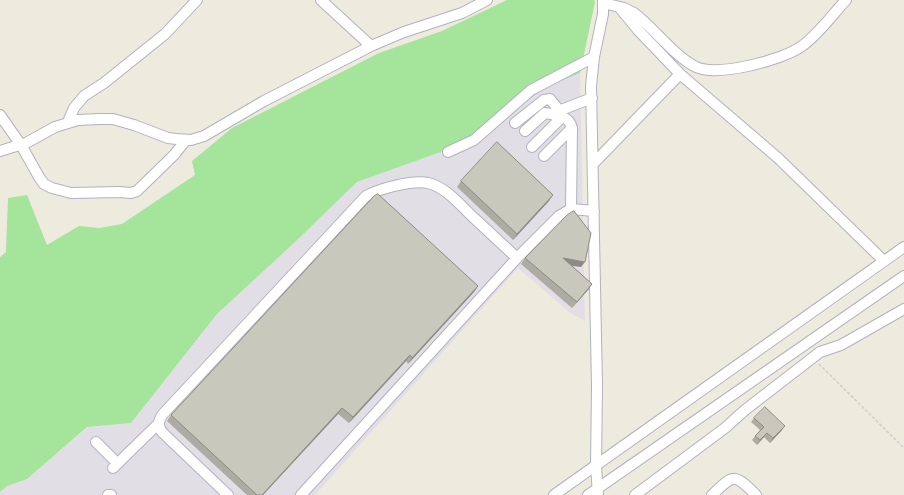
<!DOCTYPE html>
<html>
<head>
<meta charset="utf-8">
<style>
  body { margin:0 }
  canvas { display:block; background:#edeade }
</style>
</head>
<body>
<canvas width="904" height="495"></canvas>
<script>
const ctx = document.querySelector('canvas').getContext('2d');
ctx.lineJoin = 'round';
function fillPath(path, color) {
  ctx.fillStyle = color;
  ctx.fill(path, 'evenodd');
}
function strokePath(path, color, width, dash) {
  ctx.strokeStyle = color;
  ctx.lineWidth = width;
  ctx.lineCap = dash ? 'butt' : 'round';
  ctx.setLineDash(dash || []);
  ctx.stroke(path);
}
fillPath(new Path2D(`
  M580,73L585,321L569,312L518,268L315,495H0V492L7,486L27,479L88,427L131,423L217,314L294,243L357,182L470,141L546,87Z`), '#e2dee6');
fillPath(new Path2D(`
  M507,0H594L595,2L580,73L546,87L471,141L357,182L294,243L217,314L131,423L87,427L27,479L7,486L0,492V257L6,252L8,198L27,195L47,245L79,226L100,228L122,224L195,175L192,161L232,128L379,53L442,31Z`), '#a4e49b');
const minor = new Path2D(`
  M321,0L371,46
  M603,3L624,8L634,13C654,28 674,56 696,67C718,77 783,60 802,46C819,34 832,15 846,0
  M619,7L638,30L680,74L778,158L884,261
  M0,115L21,145L39,177L44,184L52,188L71,193L119,192L131,193L137,191L174,155L186,140
  M68,122L74,108L84,96L104,83L165,34L197,0
  M515,123L544,100L550,99L558,109L561,110L592,98
  M525,131L545,113C556,115 569,115 572,128L571,209
  M532,147L562,117
  M0,151L26,143L55,127L78,120L100,119H113L134,125L168,138L177,139L191,140L204,136L264,101L371,46L404,32L462,13L487,0
  M448,152L474,140L531,90L594,57
  M544,156L572,128
  M593,164L680,74
  M96,442L117,463
  M113,468L158,424
  M108,495H111
  M228,495L163,433C157,426 158,421 163,414L366,196C381,188 412,180 428,183C446,187 461,206 474,218C489,232 503,245 517,258
  M301,495L517,258L559,216L571,209L594,211
  M554,495L904,247
  M588,495L904,276
  M598,495L596,466L597,386L591,86L594,57L603,14V0
  M635,495L725,428L745,410L820,352L841,345L904,309
  M712,495C734,474 734,473 756,495`);
strokePath(minor, '#b2b2bf', 12);
strokePath(new Path2D(`
  M819,364L904,448`), '#ccc', 1.5, [3, 2]);
strokePath(minor, '#fff', 10);
fillPath(new Path2D(`
  M461,181L549,201L513,240L457,187Z
  M525,258L581,267L572,266L592,284L588,290L572,308L521,264Z
  M478,286L474,292L408,364L406,361L349,423L338,414L263,495H247L167,421L171,415Z
  M754,418L782,430L770,443L764,437L757,445L752,440L760,430L751,422Z`), '#adaca2');
fillPath(new Path2D(`
  M553,195L549,201L513,240L517,234Z
  M563,258L585,262L581,267L559,264Z
  M592,284L588,290L572,308Z
  M478,286L474,292L408,364L412,358Z
  M410,355L406,361L349,423L353,417Z
  M342,408L338,414L263,495H262Z
  M785,426L782,430L770,443L773,438Z
  M767,433L764,437L757,445L760,440Z`), '#8d8c84');
const building = new Path2D(`
  M497,142L553,195L517,234L461,181Z
  M378,194L478,286L412,358L410,355L353,417L342,408L262,495H257L171,415L374,196Z
  M574,211L591,233L585,262L563,258L592,284L577,302L525,258L567,215Z
  M765,407L785,426L773,438L767,433L760,440L755,436L764,427L754,418Z`);
fillPath(building, '#c9c8bc');
strokePath(building, '#8d8c84', 1);
</script>
</body>
</html>
